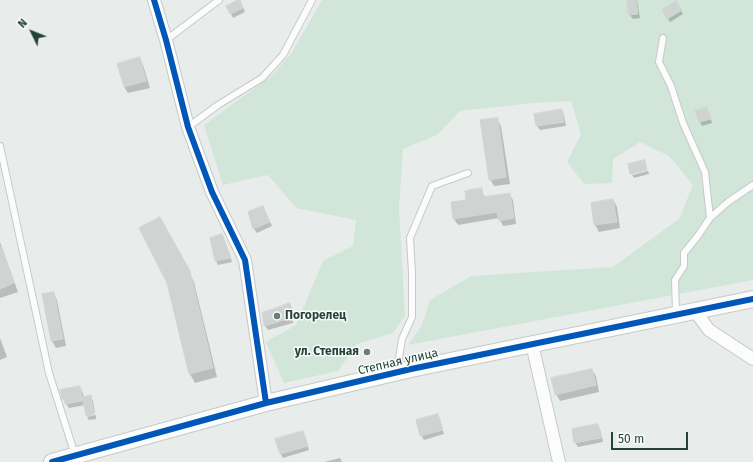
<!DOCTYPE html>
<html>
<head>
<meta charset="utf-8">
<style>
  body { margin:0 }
  #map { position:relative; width:753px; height:462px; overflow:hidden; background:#e8edeb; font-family:"Fira Sans",sans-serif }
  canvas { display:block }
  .north { position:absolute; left:12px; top:12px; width:40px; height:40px; -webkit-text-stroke:3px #f7fbf9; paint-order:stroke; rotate:313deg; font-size:11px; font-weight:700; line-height:16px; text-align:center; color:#24423a }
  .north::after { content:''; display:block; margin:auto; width:14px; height:18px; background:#24423a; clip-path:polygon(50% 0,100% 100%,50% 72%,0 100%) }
  .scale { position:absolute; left:611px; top:432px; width:77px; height:18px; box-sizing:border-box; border:2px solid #24423a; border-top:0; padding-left:5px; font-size:12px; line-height:14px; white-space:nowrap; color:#24423a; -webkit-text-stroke:3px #f7fbf9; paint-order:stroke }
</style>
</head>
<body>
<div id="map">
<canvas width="753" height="462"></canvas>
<div class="north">N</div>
<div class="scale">50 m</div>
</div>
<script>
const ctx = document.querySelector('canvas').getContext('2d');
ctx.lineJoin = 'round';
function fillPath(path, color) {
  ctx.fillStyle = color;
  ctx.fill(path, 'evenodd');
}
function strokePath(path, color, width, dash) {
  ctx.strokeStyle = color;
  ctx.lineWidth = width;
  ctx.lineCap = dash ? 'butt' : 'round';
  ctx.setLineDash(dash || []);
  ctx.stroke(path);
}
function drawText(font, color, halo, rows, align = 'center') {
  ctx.font = font + ' "Fira Sans",sans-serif';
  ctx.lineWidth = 3;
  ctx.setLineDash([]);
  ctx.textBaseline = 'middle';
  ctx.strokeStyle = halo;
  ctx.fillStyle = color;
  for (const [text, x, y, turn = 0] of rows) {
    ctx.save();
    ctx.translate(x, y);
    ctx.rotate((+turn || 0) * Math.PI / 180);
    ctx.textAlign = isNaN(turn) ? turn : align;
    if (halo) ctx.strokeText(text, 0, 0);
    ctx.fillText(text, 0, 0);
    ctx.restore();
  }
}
fillPath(new Path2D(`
  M322,0H753V280L408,345L422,325L430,300L471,276L613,267L679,219L693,185L669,156L640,142L613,159L612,183L584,184L567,162L581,134L571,101L533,103L460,111L437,135L403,149L399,208L405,316L393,333L357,344L338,371L284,383L266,342L296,325L323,261L353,246L356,220L296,208L268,175L223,185L204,125L270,77L291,54Z`), '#d1e6d8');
fillPath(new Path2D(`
  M628,0H637L640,18L633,19L630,15Z
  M676,3L683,14L670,22L663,11Z
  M242,5L245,12L233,18L231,14Z
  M140,59L143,65L150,88L128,93L124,87Z
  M707,108L709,113L712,123L702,126L700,122Z
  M562,110L564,115L566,126L540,130L537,126Z
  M497,119L501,126L510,184L494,186L490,179Z
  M648,171L649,174L634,178L632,175Z
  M481,189L485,198L509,194L513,200L516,224L503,226L499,218L458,225L454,219L467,201Z
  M613,200L617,207L620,228L599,232L595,225L592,203Z
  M263,207L272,226L257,233L254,229L249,213Z
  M165,227L194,282L217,377L195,383L190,374Z
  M222,235L224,239L232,262L218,265L216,261Z
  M0,242L18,292L0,298Z
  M53,293L57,300L66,346L56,348L52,341L43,295Z
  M290,304L292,308L293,323L268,330L265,326Z
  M0,338L7,357L0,360Z
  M592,370L596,376L599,392L560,401L556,394Z
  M80,387L82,391L84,397L90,396L93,401L95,413L86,415V416L85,405L69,408L63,399Z
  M96,415V419L89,420L87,417Z
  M438,415L440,420L444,434L424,440L421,435Z
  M598,425L600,429L603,442L578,447L575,442Z
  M303,432L305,436L309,450L283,458L280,453Z
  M340,458L342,462H324Z`), '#0003');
const building = new Path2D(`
  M238,0H240L243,8L230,14L226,6Z
  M627,0H636L638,14L629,15Z
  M676,1L682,10L667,19L662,10Z
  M140,57L146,81L124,87L117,64Z
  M707,107L711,119L699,122L695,111Z
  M562,109L564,122L536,126L534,114Z
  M498,118L506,177L489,180L480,120Z
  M645,160L647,170L630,174L628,164Z
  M482,188L483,197L510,193L514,218L499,221L497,212L453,219L451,202L466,200L465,191Z
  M613,199L617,222L594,225L591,203Z
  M263,206L270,222L253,229L248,212Z
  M160,217L190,271L213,368L189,374L167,283L139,228Z
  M222,234L231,258L215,261L210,238Z
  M0,247H1L14,283L0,289Z
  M54,292L63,339L51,341L42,294Z
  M290,303L291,318L264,326L262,313Z
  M592,369L596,385L555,395L551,378Z
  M80,386L82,397L91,395L94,415L86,416L83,401L65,404L64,399H62L60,390Z
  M438,414L443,430L420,436L416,420Z
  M598,424L601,438L574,443L572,429Z
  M303,431L308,446L280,454L275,439Z`);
fillPath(building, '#cfd4d2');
strokePath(building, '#d1d6d4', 1);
const lane = new Path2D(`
  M663,38L659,62L671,86L683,123L705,172L710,218L697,237L684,253V266L675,280L676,314
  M166,40L219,0
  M188,127L218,105L262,78L283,55L312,0
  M0,146L49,373L75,455
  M710,218L728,202L753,185
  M397,371L402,339L412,317V273L410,238L432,186L468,173`);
const street = new Path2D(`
  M154,0L166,40L188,127L212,192L245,260L266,403
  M695,311L709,330L753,359
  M532,344L559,462`);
const secondary = new Path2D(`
  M52,462L266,403L411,369L753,299`);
strokePath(lane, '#c5cac8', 8);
strokePath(street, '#c5cac8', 14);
strokePath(secondary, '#c3cbc8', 18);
strokePath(lane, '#fcfcfc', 6);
strokePath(street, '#fcfcfc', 12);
strokePath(secondary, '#fcfcfc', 16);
strokePath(new Path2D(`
  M154,0L166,40L188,127L212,192L245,260L266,403
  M52,462L266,403L411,369L753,299`), '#0057b8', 6);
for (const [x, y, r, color] of [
  [277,316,4,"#697e78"],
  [367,352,4,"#697e78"]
]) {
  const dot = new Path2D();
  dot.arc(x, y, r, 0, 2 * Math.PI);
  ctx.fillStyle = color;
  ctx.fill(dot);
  strokePath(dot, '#f7fbf9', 1.5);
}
drawText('bold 12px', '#24423a', '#f7fbf9', [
  ["Погорелец",285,316],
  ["ул. Степная",359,352,"right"]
], 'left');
drawText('12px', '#24423a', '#f7fbf9', [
  ["Степная улица",398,362,-13]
]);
</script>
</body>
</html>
